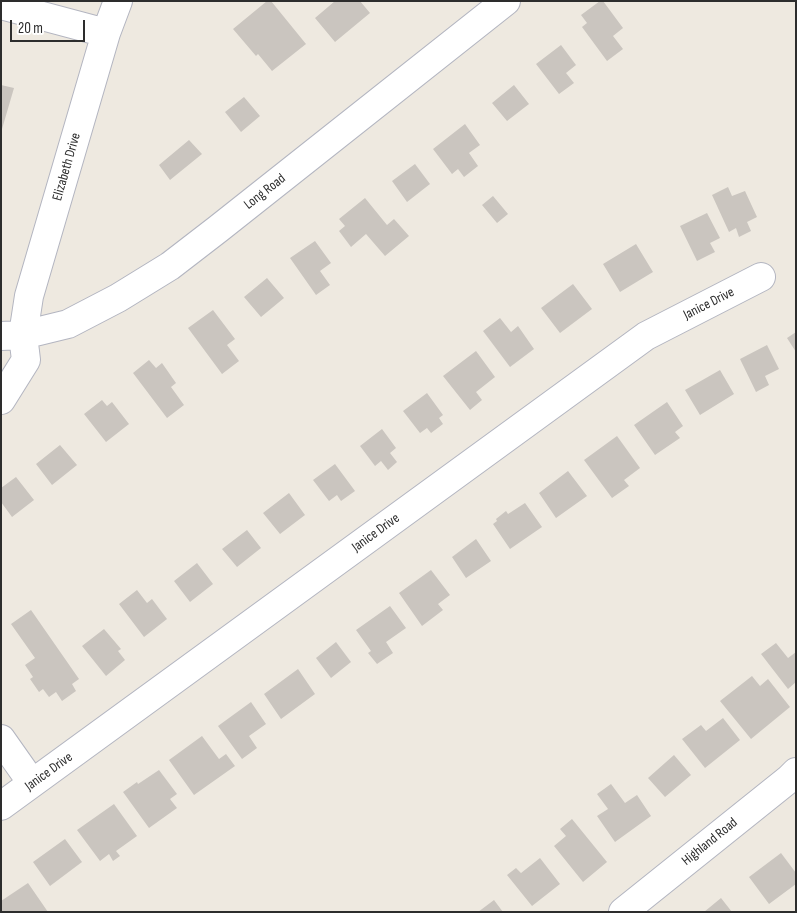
<!DOCTYPE html>
<html>
<head>
<meta charset="utf-8">
<style>
  body { margin:0 }
  #map { position:relative; width:797px; height:913px; overflow:hidden; background:#eee9e0; font-family:"Sofia Sans Condensed",sans-serif }
  canvas { display:block }
  .frame { position:absolute; inset:0; border:2px solid #2d2d2d; pointer-events:none }
  .scale { position:absolute; left:10px; top:20px; width:75px; height:22px; box-sizing:border-box; border:2px solid #2d2d2d; border-top:0; padding-left:6px; font-size:15px; line-height:18px; white-space:nowrap; color:#2d2d2d; -webkit-text-stroke:4px #fff; paint-order:stroke }
</style>
</head>
<body>
<div id="map">
<canvas width="797" height="913"></canvas>
<div class="frame"></div>
<div class="scale">20 m</div>
</div>
<script>
const ctx = document.querySelector('canvas').getContext('2d');
ctx.lineJoin = 'round';
function fillPath(path, color) {
  ctx.fillStyle = color;
  ctx.fill(path, 'evenodd');
}
function strokePath(path, color, width, dash) {
  ctx.strokeStyle = color;
  ctx.lineWidth = width;
  ctx.lineCap = dash ? 'butt' : 'round';
  ctx.setLineDash(dash || []);
  ctx.stroke(path);
}
function drawText(font, color, halo, rows, align = 'center') {
  ctx.font = font + ' "Sofia Sans Condensed",sans-serif';
  ctx.lineWidth = 4;
  ctx.setLineDash([]);
  ctx.textBaseline = 'middle';
  ctx.strokeStyle = halo;
  ctx.fillStyle = color;
  for (const [text, x, y, turn = 0] of rows) {
    ctx.save();
    ctx.translate(x, y);
    ctx.rotate((+turn || 0) * Math.PI / 180);
    ctx.textAlign = isNaN(turn) ? turn : align;
    if (halo) ctx.strokeText(text, 0, 0);
    ctx.fillText(text, 0, 0);
    ctx.restore();
  }
}
fillPath(new Path2D(`
  M267,1H271L306,44L272,71L258,54L256,56L233,29Z
  M335,1H360L370,13L335,42L315,18Z
  M600,1H603L623,28L613,36L623,49L607,61L582,27L587,23L581,15Z
  M561,45L576,65L566,73L574,83L559,94L536,64Z
  M1,85L14,88L2,129H1Z
  M514,85L529,104L507,121L492,103Z
  M244,97L260,116L241,132L225,112Z
  M465,124L480,145L469,153L478,166L464,177L458,169L452,174L433,149Z
  M189,140L202,154L170,180L159,165Z
  M415,164L430,184L407,202L392,181Z
  M728,187L732,196L745,191L757,217L747,222L751,231L739,237L736,228L729,232L712,195Z
  M493,196L508,214L497,223L482,205Z
  M365,198L387,225L394,219L409,236L385,256L366,234L351,247L339,231L345,226L339,219Z
  M707,213L720,238L710,243L715,252L697,261L680,226Z
  M315,241L331,263L320,271L330,285L316,295L290,258Z
  M636,244L653,272L620,292L603,264Z
  M267,278L284,298L261,317L244,297Z
  M573,284L592,309L560,333L541,308Z
  M213,310L235,339L227,345L239,361L222,374L188,328Z
  M500,318L511,332L518,326L534,349L510,367L483,331Z
  M796,332V352L787,338Z
  M767,345L779,369L765,376L769,385L756,392L740,359Z
  M476,351L495,377L476,392L482,400L470,410L443,376Z
  M149,360L156,368L162,363L176,383L171,387L184,405L167,418L133,373Z
  M720,370L734,394L700,415L685,390Z
  M427,393L443,415L439,418L443,424L431,433L427,428L420,433L403,411Z
  M102,400L107,406L112,402L129,424L106,442L84,414Z
  M667,402L683,426L675,432L680,438L655,455L634,425Z
  M382,429L396,448L390,453L397,462L388,470L381,461L375,466L360,446Z
  M617,436L640,468L624,480L629,486L612,498L584,460Z
  M60,445L77,465L52,485L36,464Z
  M335,464L355,491L341,501L337,495L329,501L313,480Z
  M568,471L587,496L556,518L539,493Z
  M16,477L34,500L12,517L1,502V488Z
  M289,493L305,515L280,534L263,513Z
  M525,503L542,527L510,549L493,524L497,521L496,519L506,511L508,514Z
  M247,530L261,548L237,567L222,549Z
  M476,539L491,561L466,578L452,557Z
  M197,563L213,584L190,602L174,581Z
  M431,570L450,595L438,604L443,610L422,626L399,593Z
  M137,590L147,603L152,599L167,619L144,637L119,604Z
  M390,606L406,628L386,642L393,653L377,664L368,653L371,651L356,630Z
  M31,610L79,679L72,684L76,691L62,701L56,692L49,697L43,689L39,692L30,679L33,677L25,665L35,658L11,624Z
  M104,629L121,649L118,651L125,660L106,676L82,646Z
  M336,642L351,662L331,678L316,658Z
  M776,643L788,658L796,652V682L788,689L761,654Z
  M298,669L315,694L281,719L264,694Z
  M752,676L760,686L768,679L790,707L751,739L720,701Z
  M251,702L266,724L249,736L257,748L242,759L218,726Z
  M723,718L740,740L705,768L682,739L701,725L706,731Z
  M202,736L219,759L226,754L235,766L194,795L169,760Z
  M674,755L691,775L665,797L648,778Z
  M159,770L177,794L170,799L177,808L149,828L123,792L137,782L138,784Z
  M611,784L625,803L637,795L651,816L615,842L597,816L608,809L597,794Z
  M114,804L137,836L116,851L120,856L113,861L109,854L100,861L77,830Z
  M572,819L607,862L583,882L554,846L566,836L560,829Z
  M65,839L82,862L50,886L33,862Z
  M781,853L796,873V884L769,904L749,877Z
  M540,858L560,884L532,906L507,875L516,868L521,873Z
  M28,883L48,912H1V901Z
  M721,898L732,912H704Z
  M494,900L503,912H478Z`), '#cac5bf');
const minor = new Path2D(`
  M1,5L106,33
  M1,336L23,335L68,324L118,298L170,266L218,229L506,1
  M1,400L26,360L23,335L29,296L106,33L118,1
  M1,739L32,783
  M1,806L646,336L761,277
  M623,912L789,779L796,772`);
strokePath(minor, '#b3b5c0', 30);
strokePath(minor, '#fff', 28);
drawText('14px', '#2d2d2d', '#fff', [
  ["Elizabeth Drive",67,167,-74],
  ["Long Road",265,192,-38],
  ["Janice Drive",709,304,-27],
  ["Janice Drive",376,533,-36],
  ["Janice Drive",49,772,-36],
  ["Highland Road",710,842,-39]
]);
</script>
</body>
</html>
